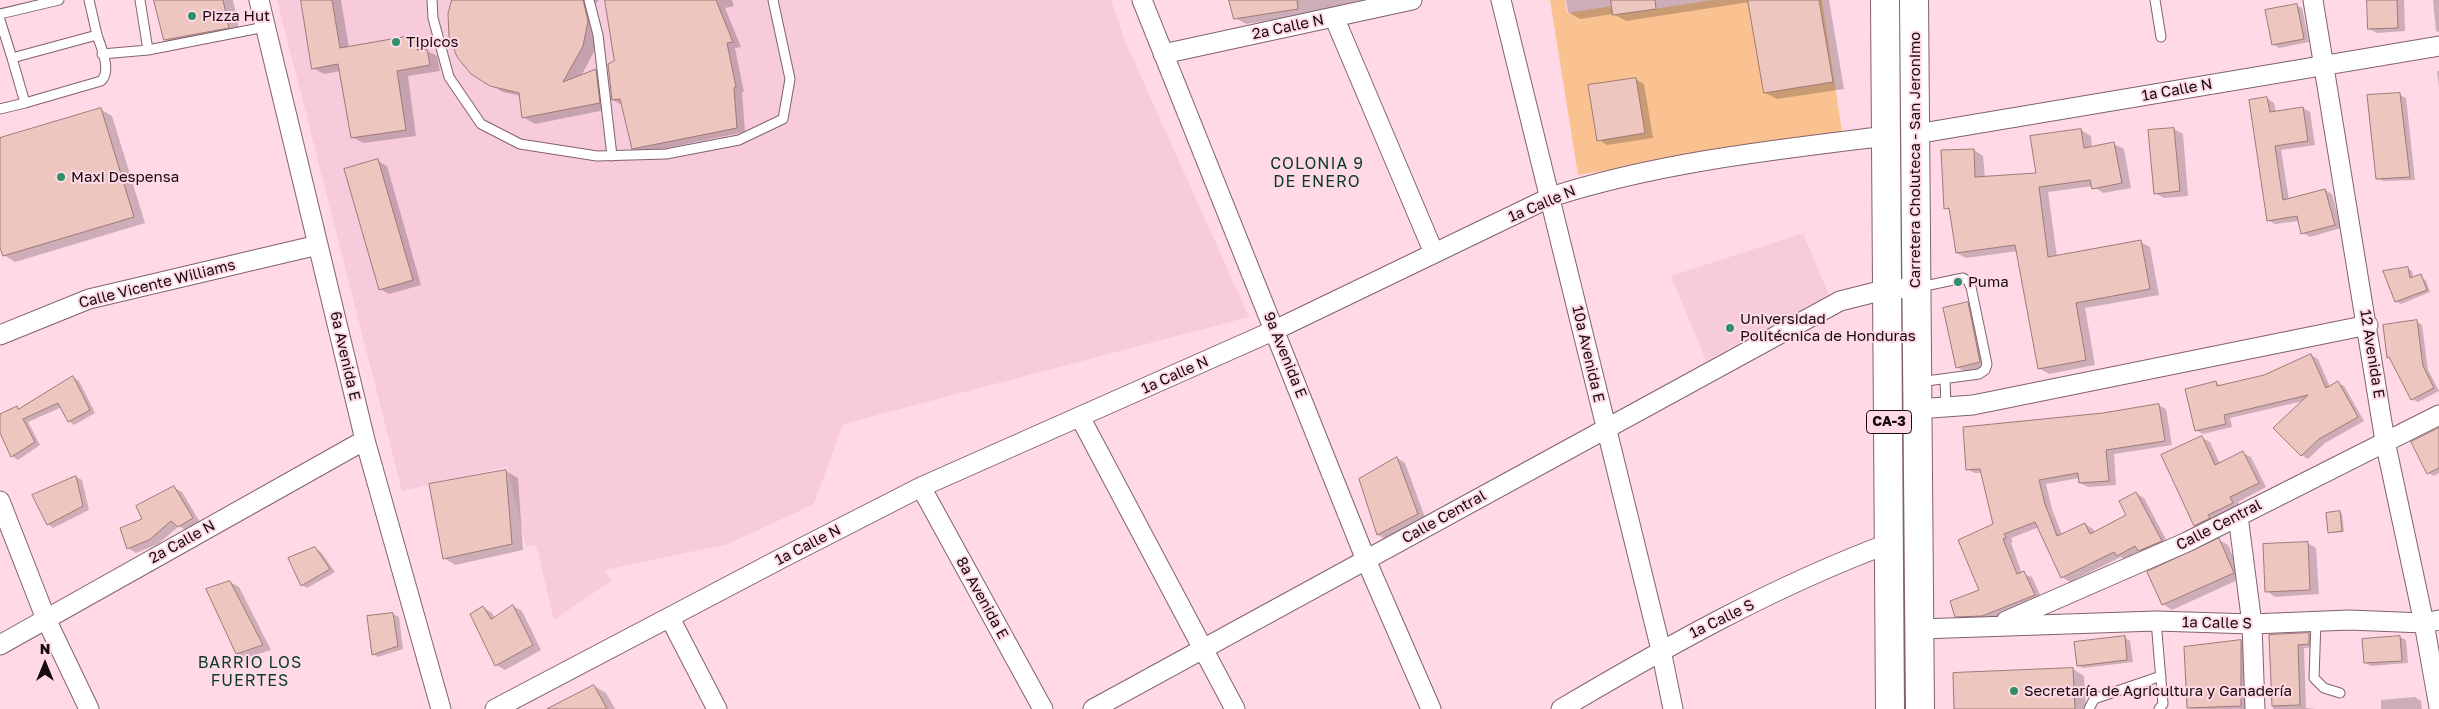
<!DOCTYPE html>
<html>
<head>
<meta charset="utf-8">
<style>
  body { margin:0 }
  #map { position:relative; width:2439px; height:709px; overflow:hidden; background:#ffd9e6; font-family:"Golos Text",sans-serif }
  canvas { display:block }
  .north { position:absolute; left:20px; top:639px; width:50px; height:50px; -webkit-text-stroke:4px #ffd9e6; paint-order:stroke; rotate:0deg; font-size:14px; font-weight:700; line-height:20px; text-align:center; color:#170a0f }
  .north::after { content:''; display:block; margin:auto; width:18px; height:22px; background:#170a0f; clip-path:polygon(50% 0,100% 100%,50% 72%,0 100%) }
</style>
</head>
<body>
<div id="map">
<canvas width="2439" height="709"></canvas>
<div class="north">N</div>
</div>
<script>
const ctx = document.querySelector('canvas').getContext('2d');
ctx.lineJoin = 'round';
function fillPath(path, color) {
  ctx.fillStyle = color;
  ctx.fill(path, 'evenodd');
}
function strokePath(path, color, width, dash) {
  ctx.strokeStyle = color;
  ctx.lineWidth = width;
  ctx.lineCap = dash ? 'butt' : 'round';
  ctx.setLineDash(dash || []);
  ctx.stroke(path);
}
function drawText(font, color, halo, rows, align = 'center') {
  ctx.font = font + ' "Golos Text",sans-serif';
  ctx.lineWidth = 4;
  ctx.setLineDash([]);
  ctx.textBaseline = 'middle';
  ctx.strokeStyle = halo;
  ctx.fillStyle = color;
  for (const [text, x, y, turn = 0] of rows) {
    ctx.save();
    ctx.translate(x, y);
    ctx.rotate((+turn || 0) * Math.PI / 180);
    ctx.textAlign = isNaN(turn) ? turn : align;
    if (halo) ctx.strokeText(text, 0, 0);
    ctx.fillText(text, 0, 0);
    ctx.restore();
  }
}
fillPath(new Path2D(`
  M277,0H1111L1126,43L1249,317L843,424L814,504L728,544L605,570L611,581L554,620L536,545L526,547L507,467L402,491Z
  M1803,233L1829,295L1706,361L1671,276Z`), '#f8cbdc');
fillPath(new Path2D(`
  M1550,0H1565L1567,13L1612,6L1613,15L1713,0H1822L1842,132L1578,175Z`), '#fbc291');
fillPath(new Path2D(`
  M155,0H233L240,34L177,46L165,40Z
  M302,0H341L349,48L414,37L425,43L426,50L437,56L440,71L408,76L416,136L363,143L352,137L341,71L324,74L313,68Z
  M453,0H599L594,5L599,28L594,52L581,76L596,70L607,77L610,109L535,124L523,117L521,96L503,92L491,85Z
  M606,0H732L734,6L725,8L741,47L735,48L744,92H742L745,132L642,153L633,148L622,105L613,100L615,62Z
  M1231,0H1399L1246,24L1235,18Z
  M1566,0H1829L1844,89L1777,99L1765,93L1750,2L1626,21L1613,14L1580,19L1568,12Z
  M2368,0H2404L2405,31L2377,33L2369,29Z
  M2433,0H2439V32L2436,31Z
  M2296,5L2302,8L2309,42L2279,48L2273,44Z
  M2437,71H2439V88Z
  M1635,79L1644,84L1653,138L1607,145L1599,140Z
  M2400,95L2406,98L2415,180L2383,181L2377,178Z
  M2267,98L2274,103L2276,112L2303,108L2310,112L2315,145L2281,150L2289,200L2325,190L2332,194L2341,228L2310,237L2303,233L2299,221L2275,224L2268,220Z
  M100,109L112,116L145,223L15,262L4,255L0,244V139Z
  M2174,129L2183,134L2188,196L2164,198L2155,193Z
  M2081,130L2091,136L2092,148L2114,144L2124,149L2131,188L2103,193L2093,186L2048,192L2057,257L2140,242L2150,247L2159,295L2085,308L2095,365L2049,374L2039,368L2018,251L1966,258L1957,253L1951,211L1945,208L1974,150L1983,156L1985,178L2037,174Z
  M378,161L387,166L421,285L389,294L380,289Z
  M2408,269L2412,271L2414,279L2421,278L2426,280L2430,292L2401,304L2396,301Z
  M1968,304L1976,309L1989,367L1966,372L1957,367Z
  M2416,321L2422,325L2428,370L2439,391L2418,402L2412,399L2391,359L2388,357Z
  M2311,355L2318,359L2330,387L2338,383L2344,386L2364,421L2325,443L2308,459L2301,455L2303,401L2230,418L2232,427L2203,434L2196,430L2216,383L2222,386L2264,376Z
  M73,377L79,381L95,413L74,425L69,421L62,407L28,422L40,445L18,460L12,456L0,430V416L17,408L20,409Z
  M2158,405L2166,409L2172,445L2114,454L2116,485L2088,487L2080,483L2079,478L2046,484L2052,509L2062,535L2085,524L2093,529L2095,533L2128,516L2136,493L2144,498L2169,545L2146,555L2140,551L2125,560L2121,557L2070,582L2062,577L2039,527L2011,538L2013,542L2011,543L2022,574L2032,577L2042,599L1990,619L1964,620L1956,616L1981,591L1994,525L1982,473H1975L1967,469L2103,414Z
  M2439,429V473L2434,476L2428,473Z
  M2202,438L2210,442L2220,464L2242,453L2251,457L2266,487L2238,502L2241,508L2203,530L2195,525Z
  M1397,458L1405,463L1426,520L1387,540L1378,535L1360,479Z
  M506,471L518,478L523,550L455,565L444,558Z
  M76,477L82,480L89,510L53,528L48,524Z
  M174,488L182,492L200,522L187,531L179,526L158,544L136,553L128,548L144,520Z
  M2340,512L2342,514L2344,532L2332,533L2329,532Z
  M2219,540L2228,545L2242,578L2172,610L2163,604L2149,572Z
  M2307,543L2316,548L2319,594L2275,597L2267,591Z
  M315,548L321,552L335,572L307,588L302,585Z
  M230,582L239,587L271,650L246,658L237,653Z
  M513,606L522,611L541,650L505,670L496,665L483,607L492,613L495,618Z
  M393,614L399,617L403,649L378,657L373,654Z
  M2309,634L2315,638V647L2304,648L2306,708L2316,709H2273L2270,636Z
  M2124,637L2130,641L2133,662L2083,668L2078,665Z
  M2400,637L2406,640L2408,663L2371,666L2366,663Z
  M2241,641L2250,646L2249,709H2192L2188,707L2186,648Z
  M2073,669L2084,676L2086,709H1956Z
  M594,686L606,693L615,709H549Z
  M2415,697L2421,701L2422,709H2381V700Z`), '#0003');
const building = new Path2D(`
  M154,0H223L229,28L164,40Z
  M301,0H332L340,48L414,35L417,50L427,49L430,65L397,71L406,130L351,138L338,64L312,69Z
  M452,0H583L588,21L583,46L563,82L596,69L600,103L522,118L519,93L490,86L471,74L457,57L449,36L448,14Z
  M605,0H716L733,42L727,43L736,87L734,88L737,128L632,149L620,99L612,100L608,64L614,61Z
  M1229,0H1297L1298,9L1234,19Z
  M1611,0H1655L1656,9L1613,15Z
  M1748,0H1819L1833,82L1764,93Z
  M2367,0H2397L2398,28L2368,29Z
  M2297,4L2304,39L2272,45L2265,10Z
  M1636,78L1645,133L1597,141L1588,85Z
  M2400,93L2410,177L2376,179L2367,95Z
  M2267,97L2270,112L2303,107L2308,141L2275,146L2283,200L2325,189L2335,225L2301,234L2297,216L2267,221L2249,100Z
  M101,108L134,217L3,256L0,248V138Z
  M2174,128L2180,191L2154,194L2148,130Z
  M2081,129L2084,148L2114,142L2122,183L2092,189L2090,180L2039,187L2048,257L2141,240L2150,289L2076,303L2086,360L2038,369L2015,245L1956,253L1949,208L1944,209L1941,150L1974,149L1975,177L2036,173L2030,136Z
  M378,159L413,280L379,290L344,169Z
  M2408,267L2410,278L2421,274L2427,290L2395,302L2383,271Z
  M1968,302L1980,362L1956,368L1943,308Z
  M2417,320L2423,366L2434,388L2411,400L2389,357L2387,358L2383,325Z
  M2311,354L2326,388L2338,381L2358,417L2319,439L2301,456L2273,428L2308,395L2224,415L2226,424L2195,431L2185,389L2216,381L2217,386L2264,375Z
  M73,376L90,410L68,422L58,403L23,419L35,442L11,457L0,433V414L17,406L18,409Z
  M2159,404L2165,441L2106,450L2109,481L2079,483L2078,473L2039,480L2045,504L2057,536L2085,523L2090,534L2126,515L2119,501L2136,492L2162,541L2138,551L2135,546L2117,556L2114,552L2061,578L2035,522L2004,534L2006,538L2003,539L2017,574L2024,571L2035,595L1982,616L1955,617L1950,601L1979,590L1958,540L1993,524L1980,469L1966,470L1963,427L2103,413Z
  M2439,428V468L2427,474L2411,442Z
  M2202,436L2215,465L2243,451L2259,483L2230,497L2233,503L2208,515L2210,518L2194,526L2161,455Z
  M1397,457L1418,514L1377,535L1359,479Z
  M506,470L512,544L443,559L429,484Z
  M76,476L83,506L47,525L32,495Z
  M174,486L193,518L178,527L171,521L149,540L127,549L120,528L142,519L136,506Z
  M2340,511L2342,531L2328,533L2326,513Z
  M2219,538L2234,573L2162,605L2147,572Z
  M2308,542L2310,590L2265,592L2263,544Z
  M315,547L330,569L301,586L288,558Z
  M230,581L263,645L236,654L206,589Z
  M513,605L533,645L495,666L470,614L483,606L491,619Z
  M393,613L398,646L372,655L367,616Z
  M2309,633V644L2298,645L2300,705L2272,706L2269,635Z
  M2125,636L2127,660L2077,666L2074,642Z
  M2400,636L2402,661L2364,663L2362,639Z
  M2241,640V706L2187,708L2184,647Z
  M2073,668L2075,709H1954L1953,673Z
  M594,685L607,709H547Z`);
fillPath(building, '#edc6c0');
strokePath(building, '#9e7a75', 1);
const service = new Path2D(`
  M140,0L148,50
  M432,0L433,18L449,77L481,124L520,144L597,156L666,154L739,140L783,119L790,79L773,0
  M589,0L598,35L612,156
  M2155,0L2161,37
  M0,14L59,0
  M0,20L12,58L97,35L89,0
  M102,54L148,50L265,27
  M12,58L25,103L101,81C112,71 101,47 97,35
  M0,109L25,103
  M1945,379L1946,407
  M1919,382L1979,374L1985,370L1987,364L1971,287L1968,281L1963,278L1920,287
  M2156,621L2163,704L2159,709
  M2316,621L2314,678L2324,688L2340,693
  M2089,709L2094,699L2161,676`);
const minor = new Path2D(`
  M259,0L365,440L441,709
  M1142,0L1366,560L1431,709
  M1501,0L1661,650L1673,709
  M2313,0L2385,441L2424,623L2439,707
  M1334,17L1434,253
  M1163,54L1412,0
  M1916,134L2439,46
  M0,335L89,299L318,245
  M1917,409L1973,405L2368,325
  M1080,417L1235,709
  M921,487L1043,709
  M0,501L46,619L89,709
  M2238,516L2252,624L2255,709
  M670,618L717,709
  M2006,621L2187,542L2439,415
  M1920,629L2156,621L2252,624L2349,620L2424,623L2439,620
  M0,645L365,440
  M495,709L784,557L921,487L1275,330L1551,197C1660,162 1774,150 1887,136
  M1093,709L1840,301L1888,289L1915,288
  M1561,709C1666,647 1774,586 1890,543`);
const trunk = new Path2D(`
  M1885,0L1890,709
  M1914,0L1920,709`);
strokePath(service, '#82616e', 11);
strokePath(minor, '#82616e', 21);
strokePath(trunk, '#82616e', 30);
strokePath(service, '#fff', 9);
strokePath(minor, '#fff', 19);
strokePath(trunk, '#fff', 28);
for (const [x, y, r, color] of [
  [192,16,5,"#2f8f68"],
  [396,42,5,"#2f8f68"],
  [61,177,5,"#2f8f68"],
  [1958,282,5,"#2f8f68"],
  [1730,328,5,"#2f8f68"],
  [2014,691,5,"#2f8f68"]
]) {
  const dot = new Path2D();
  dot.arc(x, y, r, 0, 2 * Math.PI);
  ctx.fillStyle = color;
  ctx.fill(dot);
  strokePath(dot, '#ffd9e6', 2);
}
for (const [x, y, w] of [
  [1889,422,45]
]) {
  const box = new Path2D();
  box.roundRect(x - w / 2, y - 11.5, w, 23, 4);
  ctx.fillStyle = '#ffd9e6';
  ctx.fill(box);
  strokePath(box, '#170a0f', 1);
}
drawText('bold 14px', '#170a0f', null, [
  ["CA-3",1889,422]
]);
drawText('15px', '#170a0f', '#ffd9e6', [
  ["Pizza Hut",202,16],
  ["TIpicos",406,42],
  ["Maxi Despensa",71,177],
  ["Puma",1968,282],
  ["Universidad",1740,319],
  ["Politécnica de Honduras",1740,336],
  ["Secretaría de Agricultura y Ganadería",2024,691]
], 'left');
drawText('15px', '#170a0f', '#ffd9e6', [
  ["2a Calle N",1288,27,-12],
  ["1a Calle N",2177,90,-10],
  ["Carretera Choluteca - San Jeronimo",1915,160,-90],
  ["1a Calle N",1542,204,-23],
  ["Calle Vicente Williams",157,284,-14],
  ["10a Avenida E",1588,354,77],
  ["12 Avenida E",2372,354,81],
  ["9a Avenida E",1285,355,68],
  ["6a Avenida E",345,356,77],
  ["1a Calle N",1175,375,-24],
  ["Calle Central",1444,517,-29],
  ["Calle Central",2219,525,-27],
  ["2a Calle N",182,542,-29],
  ["1a Calle N",808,545,-27],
  ["8a Avenida E",982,598,61],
  ["1a Calle S",1722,619,-26],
  ["1a Calle S",2217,623,1]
]);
ctx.letterSpacing = '1px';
drawText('16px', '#0b3a28', '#ffd9e6', [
  ["COLONIA 9",1317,164],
  ["DE ENERO",1317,182],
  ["BARRIO LOS",250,663],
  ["FUERTES",250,681]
]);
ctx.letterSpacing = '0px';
</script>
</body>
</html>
